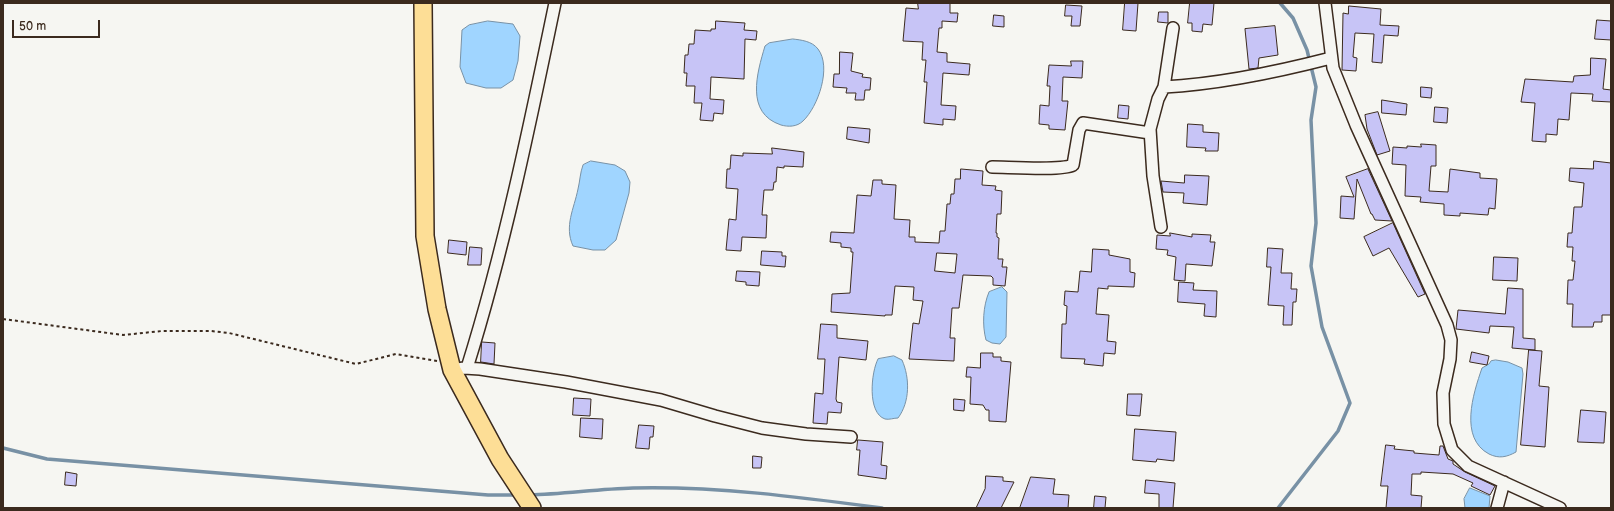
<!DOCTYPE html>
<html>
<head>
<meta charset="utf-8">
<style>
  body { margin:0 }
  #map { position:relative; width:1614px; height:511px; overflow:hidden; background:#f6f6f2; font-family:"Balsamiq Sans",sans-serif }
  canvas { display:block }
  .frame { position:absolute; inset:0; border:4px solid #3b2a1e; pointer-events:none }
  .scale { position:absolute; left:12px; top:20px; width:88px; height:18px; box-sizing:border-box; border:2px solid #3b2a1e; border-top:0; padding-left:5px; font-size:12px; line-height:14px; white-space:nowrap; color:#3b2a1e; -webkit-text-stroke:3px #f6f6f2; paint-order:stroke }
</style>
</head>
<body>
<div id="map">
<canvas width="1614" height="511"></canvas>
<div class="frame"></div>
<div class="scale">50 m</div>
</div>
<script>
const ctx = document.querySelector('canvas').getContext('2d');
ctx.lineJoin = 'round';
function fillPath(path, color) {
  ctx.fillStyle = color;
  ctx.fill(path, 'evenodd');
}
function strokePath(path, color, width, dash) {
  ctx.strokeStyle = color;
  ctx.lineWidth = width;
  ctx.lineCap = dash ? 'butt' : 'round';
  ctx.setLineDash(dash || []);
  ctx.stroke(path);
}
const water = new Path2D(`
  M488,21L513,24L520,36L518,61L513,80L501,88H486L466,83L460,67L462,30L469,25Z
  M793,39C801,40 812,41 818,49C832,67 818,107 803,121C797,127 788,127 781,125C745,113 757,73 765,46L769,43Z
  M591,161L615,165L625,171L630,182L629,193L616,240L605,250H593L573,246C564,226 574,209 578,189C580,181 580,173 583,165Z
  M1002,287L1007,292L1006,337L1000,344L992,343L986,340C982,325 983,306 989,292Z
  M894,356L902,360C910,378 910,402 898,418C894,418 889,420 885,419C867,413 871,372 878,359Z
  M1496,360L1508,362L1522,368L1523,374L1516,452C1507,457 1499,459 1489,454C1459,438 1473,394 1482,368L1489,364L1491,361Z
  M1470,488L1490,496L1489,508H1465L1464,499Z`);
fillPath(water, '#a0d5ff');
strokePath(water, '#7891a5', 1);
strokePath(new Path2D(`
  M3,448L47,459L488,495H517
  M529,495C564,494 598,489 633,488C716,486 799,497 882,508
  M1278,508L1338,431L1350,403L1322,327L1311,266L1316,223L1311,120L1316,87L1307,50L1293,18L1280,3`), '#7891a5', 3.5);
const building = new Path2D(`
  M918,3H950V13H958L957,22L942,21V28H939L937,52L947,53V62L970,64L969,75L943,73L941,105L956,106L955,120L943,119V125L924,123L927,82H924L926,60H922L923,42L903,41L906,8L918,9Z
  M1125,3H1138L1136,31L1123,30Z
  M1190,3H1214L1212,25L1203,24L1202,32L1192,31V23H1188Z
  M1066,5L1082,6L1080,26H1071L1072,16H1065Z
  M1349,6L1381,9L1380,25L1399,26L1398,36L1384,35L1382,63L1372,62L1374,34L1355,33L1353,57L1357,58L1356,71L1342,70L1343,13L1348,14Z
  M1159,12H1168V23L1158,22Z
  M994,15L1004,16V27L993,26Z
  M1597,20L1611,21V40L1595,39Z
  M716,21L745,23L744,30L757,31L756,40L745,39L744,79L711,77L710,99L724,100L723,114L714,113L713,121L700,120L702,103H694L695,86H686L687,73H684L685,55H688L689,44H694L695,30L711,31V29H715Z
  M1275,26L1278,55L1259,58L1258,68L1249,69L1245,29Z
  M840,52L853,53L851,71L863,74L862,77L871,78L870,90H865L864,100H855L856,93H846L847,88L833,87L834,74H839Z
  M1591,58L1606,59L1603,89L1611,90V102L1592,101L1593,94L1571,93L1569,120L1558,119L1557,135L1546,134V142L1532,141L1535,103L1521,102L1525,79L1573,82L1574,76L1590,75Z
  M1071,61H1083L1082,78L1063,77L1062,101H1068L1065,130L1049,129V125L1039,124L1040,105L1049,106L1050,86H1047L1049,65L1071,66Z
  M1421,87L1432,88L1431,98L1421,97Z
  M1382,100L1407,104L1406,115L1382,113Z
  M1119,105L1129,106L1128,119L1118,118Z
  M1435,107L1448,108L1447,123L1434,122Z
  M1378,112L1390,151L1377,155L1367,129L1365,115Z
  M1188,124L1203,125V132L1219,133L1218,151H1205L1206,148L1187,147Z
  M848,127L870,129L869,143L847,139Z
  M1421,144L1436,145V166H1431L1429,191L1448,192L1450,169L1480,173V178L1497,179L1495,209L1489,208L1488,215L1460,213V216L1444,215V204L1420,202L1421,197L1405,196L1406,165L1392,164L1393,147L1407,148V146L1421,147Z
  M772,148L804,152L803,167L784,166V168L777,167L776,182H774L773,190H764L762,215H767L766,238L742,237L741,251L726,250L729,219L736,220L738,189L726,188L727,169H730L731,155L743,156V153L772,154Z
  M1594,161L1611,163V315H1602V322H1594L1593,327H1572L1573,304H1567L1568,280H1573L1575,261H1572L1573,247H1567L1568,233H1572L1574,207H1582L1584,183L1569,181L1570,168L1593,169Z
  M961,169L983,171L982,185L996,186L995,190L1002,191L1001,214H997L996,233H997V237L999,238L998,259H1003L1002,267H1007L1005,286L993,285V278L991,276L963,275L959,308H952L950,338H955L954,361L909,359L913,323L919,324L923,301L913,300L914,287L895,286L892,315H885V316L831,312L832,294L850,293L853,252H851V248L841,247V243L830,242L831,232L854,233L857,195L871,196L873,180H882V184L896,185L894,219L910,220L909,237H915V242L939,243L940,231H945L947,204H950L951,194H954L955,179H960ZM937,253L957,254L955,273L935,271Z
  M1368,169L1392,221L1375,220L1372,214H1371L1357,179L1354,219L1340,218L1341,196L1354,197L1346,177Z
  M1185,175L1209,176L1207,205L1183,203L1184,193L1163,192L1161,181L1184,183Z
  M1393,223L1425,294L1418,297L1389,248L1373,256L1364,237Z
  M1170,233L1192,237V234L1211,235L1210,242H1215L1212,266L1186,264L1185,281L1174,280L1176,257L1167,255L1168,250L1156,249L1157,235L1170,236Z
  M449,240L467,242L466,255L448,253Z
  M470,247L482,248L481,265H468Z
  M1268,248L1283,249L1281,273H1292L1291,289H1297L1296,302H1293L1292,325H1283L1284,306L1268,305L1271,267H1267Z
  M1093,249L1109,250V255L1130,259V272L1135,273L1134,287L1108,286V289L1098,288L1096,314L1109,315L1107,341L1116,342L1115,354L1104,353L1103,366L1084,364L1085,359L1061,358L1062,324H1066L1067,306L1064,305L1065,291L1078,292L1080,271L1091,272Z
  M762,251L782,252V256H786L785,267L761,265Z
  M1494,257L1518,258L1517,281L1493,280Z
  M737,271L760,272L759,286L746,285V282L736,281Z
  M1179,282L1194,283L1193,290L1217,291L1216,317L1204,316L1205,304L1178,302Z
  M1508,288L1523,289V338L1535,339V350L1512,348L1514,327L1490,326L1489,333L1456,329L1458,310L1505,314Z
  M821,324L837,325V338L868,341L866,360L839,357L836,399L837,402L842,403L841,413L828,412L827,424L813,423L815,393L823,394L825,359H818Z
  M482,342L495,343L494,364L481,362Z
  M1529,350L1542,351L1539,386L1549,387L1545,447L1521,445Z
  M1472,352L1489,356L1487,365L1470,362Z
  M981,353H993V357H1001V361L1011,362L1006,422L989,421V410H986L983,405L970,404L971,377H966L967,367L980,368Z
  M1128,394H1142L1140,416L1127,415Z
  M574,398L591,399L590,416L573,415Z
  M954,399L965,400L964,411L954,410Z
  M1581,410L1606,412L1604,443L1578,442Z
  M581,418L603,419L602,439L580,437Z
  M639,425L654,426L653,437H650L649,449L636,448Z
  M1135,429L1176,432L1174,461L1157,459L1156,462L1133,460Z
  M858,440L883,442L881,465L887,466L886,479L858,475L860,450H857Z
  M1386,445L1395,446L1394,449L1414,451V453L1439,455L1440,446H1443L1448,459L1453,461V464L1465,472L1495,486L1490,495L1471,486L1473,483L1453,474L1421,472V474H1412L1411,495L1422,496L1421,508H1386L1388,486H1381Z
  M753,456L762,457L761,468H753Z
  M66,472L77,474L76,486L65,485Z
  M986,476L1003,477V481L1014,482L1001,508H976L985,489Z
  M1031,477L1055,479L1053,494L1069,495L1068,508H1020Z
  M1146,480L1175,483L1173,508H1159V494L1145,493Z
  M1095,496L1106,497L1105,508H1094Z`);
fillPath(building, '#c7c4f6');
strokePath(building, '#3b2a1e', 1);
const street = new Path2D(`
  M1325,3L1333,68L1356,125L1447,325L1451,340L1450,359L1443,393L1444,424L1452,450L1468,466L1560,508
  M1164,87C1220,84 1277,72 1331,58
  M992,167C1008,167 1061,171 1073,165L1079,130L1083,123L1150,133
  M1161,227L1153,176L1150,129L1158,99L1164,87L1173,28
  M467,368C504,250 530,124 555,3
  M452,370L464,368L480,369L566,382L661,400L715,416L762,428L806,434L851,437
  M1497,508L1504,482`);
const primary = new Path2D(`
  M423,3L425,236L437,309L452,370L500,459L532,508`);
strokePath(street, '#3b2a1e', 14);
strokePath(primary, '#3b2a1e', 20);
strokePath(new Path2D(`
  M3,319L123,335L162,331H211L229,333L356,364L396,354L437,361`), '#3b2a1e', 2, [3, 3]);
strokePath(street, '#f6f6f2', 11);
strokePath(primary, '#fdde96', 17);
</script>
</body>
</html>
